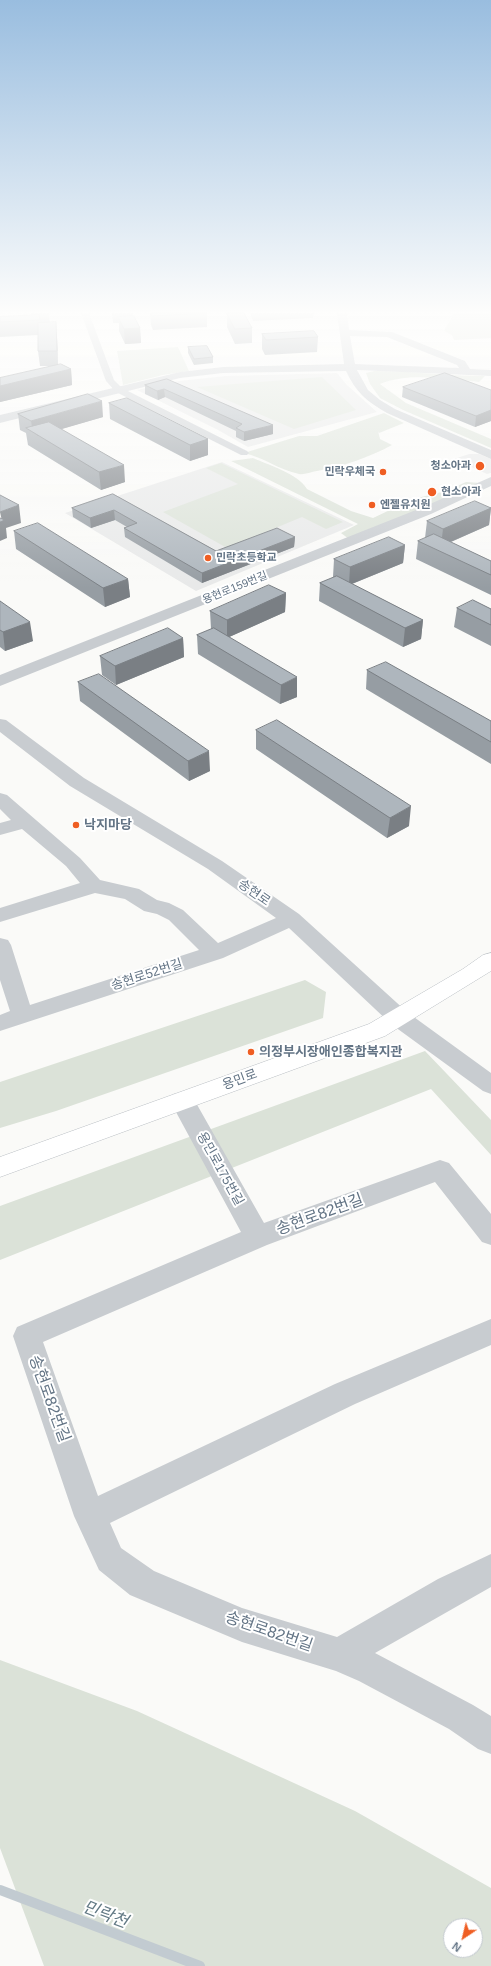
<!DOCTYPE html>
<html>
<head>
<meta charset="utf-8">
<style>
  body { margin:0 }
  #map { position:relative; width:491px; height:1966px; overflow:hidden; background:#fafaf8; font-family:Helvetica,sans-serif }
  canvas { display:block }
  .north { position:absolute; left:443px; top:1918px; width:40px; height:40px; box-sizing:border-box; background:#fff; border:1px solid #c1c7ce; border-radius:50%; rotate:215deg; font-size:11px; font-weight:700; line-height:16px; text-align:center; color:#637485 }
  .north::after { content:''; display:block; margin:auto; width:14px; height:18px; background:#ef5e23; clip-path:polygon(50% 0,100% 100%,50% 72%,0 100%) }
</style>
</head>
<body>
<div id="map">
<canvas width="491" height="1966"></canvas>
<div class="north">N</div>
</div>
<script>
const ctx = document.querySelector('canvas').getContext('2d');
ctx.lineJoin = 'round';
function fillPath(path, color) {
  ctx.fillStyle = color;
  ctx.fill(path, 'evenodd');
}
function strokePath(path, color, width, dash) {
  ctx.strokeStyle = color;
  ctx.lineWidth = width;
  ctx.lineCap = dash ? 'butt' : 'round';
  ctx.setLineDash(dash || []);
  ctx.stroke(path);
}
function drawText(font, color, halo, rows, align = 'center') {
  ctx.font = font + ' Helvetica,"Noto Sans KR",sans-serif';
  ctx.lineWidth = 4;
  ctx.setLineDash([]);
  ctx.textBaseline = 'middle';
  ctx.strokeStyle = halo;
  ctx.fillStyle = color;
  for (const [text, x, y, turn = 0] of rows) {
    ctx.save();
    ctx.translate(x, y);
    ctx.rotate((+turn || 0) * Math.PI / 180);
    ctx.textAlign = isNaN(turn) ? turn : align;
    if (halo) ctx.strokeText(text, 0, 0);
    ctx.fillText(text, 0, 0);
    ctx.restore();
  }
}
fillPath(new Path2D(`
  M337,373L347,385L377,412L248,447L218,430L137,390L179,381L226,376Z
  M469,454H479L491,459V473L487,474L454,459Z
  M222,462L354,525L196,591L65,513Z`), '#e8e9e9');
fillPath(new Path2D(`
  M454,313H491V338L454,340L452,335L444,331Z
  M178,347L189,371L163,375L123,385L117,351Z
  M374,371C411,371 448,376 485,376L479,382C449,379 408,372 380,384L406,403L491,439V448L403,410L380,398L370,384L366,373Z
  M322,377L356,410L294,429L197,387Z
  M384,413L404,423L379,433L378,431L380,439L392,445C368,458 344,466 317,471C311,472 304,475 299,474C279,470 263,457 244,453L299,436H317Z
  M253,458C267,464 300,475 307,489L351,511L373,518L413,499L446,491L466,482L481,483L349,539L341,533L358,524L231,461Z
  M221,463L343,522L326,529L302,517L227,548L163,512L238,484L206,468Z
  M305,980L326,992L323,1018L56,1111L0,1128V1082Z
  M425,1051L491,1120V1155L431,1089L0,1260V1206Z
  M0,1660L137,1711L355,1811L491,1888V1966H44L0,1848ZM451,1926H475V1950H451Z`), '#dbe2d8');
strokePath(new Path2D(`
  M0,1890L200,1966`), '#c2cbd1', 10);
const secondary = new Path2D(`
  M491,953V971L385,1036L0,1177V1157L369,1024L463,969L483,955Z`);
strokePath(secondary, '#babfc4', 1);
fillPath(new Path2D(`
  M81,313H89L114,380L122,388L247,451L249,453L247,455H241L116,392L106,381Z`), '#c8ccd0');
fillPath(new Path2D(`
  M337,313H347L349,330L392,332L465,361L470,369L491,370V376L357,370L368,390L380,400L395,409L491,450V459L387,413C367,402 355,391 346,371L223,373L180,378L0,423V415L180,372L223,367L344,364ZM350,336L387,337L457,365L459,368L355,364Z
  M491,477V486L431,514L0,686V675L421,508Z
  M0,719L6,720L84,778L222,861L299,914L407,1012L491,1073V1094L483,1091L391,1024L289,928L223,958L0,1031V1015L10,1011L0,980V938L8,940L11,945L30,1005L199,950L169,920L157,914L144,911L125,899L95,893L0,922V908L80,883L66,866L22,829L0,835V823L11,820L0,809V793L7,795L80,858L100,880L139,889L157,900L169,903L183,910L218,943L276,918L208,869L70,786L0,732Z
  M182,1092L191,1094L264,1223L440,1160L449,1163L491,1214V1245L482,1242L435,1182L267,1245L43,1342L98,1496L335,1384L491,1319V1345L355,1404L110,1523L121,1548L154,1571L242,1608L337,1637L438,1579L491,1554V1587L375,1653L473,1705L491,1716V1754L478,1749L449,1729L359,1681L336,1671L242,1642L130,1595L99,1570L74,1516L13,1336L17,1327L241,1232L170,1101L173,1094Z`), '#c8ccd0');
fillPath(secondary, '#fff');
fillPath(new Path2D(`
  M31,313H49L50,323L57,337L58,365L71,369L72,385L0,402V378L52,366H40L38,351V335L0,337V317L31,315Z
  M112,313H133V316L140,328L141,343L125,344L119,331V323H113Z
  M150,313H207V327L153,330L151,325Z
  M227,313L252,328V343L235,344L227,327Z
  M251,313H314L313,318L253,321L251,316Z
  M262,334L318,337L317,352L265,355L262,349Z
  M188,347L213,357V363L194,365L188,353Z
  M167,379L273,434L244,441L236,437V431L165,397L158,400L145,394V385Z
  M403,387L491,390V421L475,427L402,397Z
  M109,403L208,439V455L190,461L110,419Z
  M18,414L103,417L61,429L125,482L101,490L28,445L26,433L20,430Z
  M113,494L216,551L295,537L294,547L202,583L125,537L124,528L127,527L115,520L91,528L73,517L72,508Z
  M491,507L489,525L451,542L491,561V595L416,559L418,541L425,538L427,521Z
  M14,531L128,579L130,597L105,607L16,549Z
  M405,545L403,563L352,584L423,620L421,639L403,647L319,601L320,583L334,577H333L334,559Z
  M286,593L285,612L229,637L297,697L280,704L198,654L197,635L211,629L210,611Z
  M0,601L33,641L5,651L0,647Z
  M457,608L491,609V646L454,627Z
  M183,638L184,657L116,685L102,675L100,656Z
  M367,670L491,721V764L366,689Z
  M78,682L210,771L189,781L80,701Z
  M256,730L409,826L387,838L256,749Z`), '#969da3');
fillPath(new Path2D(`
  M56,322L57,337L58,366L57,351Z
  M140,328L141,343L125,344L124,329Z
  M71,369L72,385L0,402V386Z
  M164,389L165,397L158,400L157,391Z
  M102,401L103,417L38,436L33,432L31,421Z
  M491,410V421L475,427L476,416Z
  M273,425V434L244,441V432Z
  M208,439V455L190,461V445Z
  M124,465L125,482L101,490L99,472Z
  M19,505L21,523L6,528L7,538L0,541V522L2,521L0,512Z
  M491,508L489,525L441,546L443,529Z
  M114,510L115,520L91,528L90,518Z
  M295,537L294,547L202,583V573Z
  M405,545L403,563L349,585L350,567Z
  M128,579L130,597L105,607L103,588Z
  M286,593L285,612L227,638V620Z
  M423,620L421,639L403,647L405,628Z
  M30,622L33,641L5,651L3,632Z
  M183,638L184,657L116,685L115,666Z
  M297,677V697L280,704L281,685Z
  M209,751L210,771L189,781L188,761Z
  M411,806L409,826L387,838L390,818Z`), '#7a7f84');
const building = new Path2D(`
  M151,313H207L152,316Z
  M227,313H244L252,328L235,329Z
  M39,315L40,320L0,322V317Z
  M134,316L140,328L124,329L118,317Z
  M56,322L57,351H38V323Z
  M314,331L318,337L266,340L262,334Z
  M207,346L213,357L194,359L188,347Z
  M61,364L71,369L0,386V378Z
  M445,373L491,390V410L476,416L403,387Z
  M167,379L273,425L244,432L236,428L242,424L164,389L157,391L145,385Z
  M88,394L102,401L31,421L18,414Z
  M127,398L208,439L190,445L109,403Z
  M49,422L124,465L99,472L26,428Z
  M113,494L216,551L277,528L295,537L202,573L124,528L137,523L114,510L90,518L72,508Z
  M0,495L19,505L0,512Z
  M475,501L491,508L443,529L427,521Z
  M0,518L5,520L0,522Z
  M38,523L128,579L103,588L14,531Z
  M434,534L491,561V575L418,541Z
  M389,537L405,545L350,567L334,559Z
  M337,576L423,620L405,628L320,583Z
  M269,585L286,593L227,620L210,611Z
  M473,600L491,609V625L457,608Z
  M0,601L30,622L3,632L0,630Z
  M168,628L183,638L115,666L100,656Z
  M214,628L297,677L281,685L197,635Z
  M386,662L491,721V742L367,670Z
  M99,674L209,751L188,761L78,682Z
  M277,720L411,806L390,818L256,730Z`);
fillPath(building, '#aeb6bd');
strokePath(building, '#7a7f84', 1);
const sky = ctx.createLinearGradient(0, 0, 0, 588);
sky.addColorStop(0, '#99bddf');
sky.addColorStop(0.53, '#fdfdfc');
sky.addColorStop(1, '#fdfdfc00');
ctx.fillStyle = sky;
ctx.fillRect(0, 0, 491, 588);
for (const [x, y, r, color] of [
  [480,466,5,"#ef5e23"],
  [383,472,4,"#ef5e23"],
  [432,492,5,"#ef5e23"],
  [372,505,4,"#ef5e23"],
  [208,558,4,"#ef5e23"],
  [76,825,4,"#ef5e23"],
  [251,1052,4,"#ef5e23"]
]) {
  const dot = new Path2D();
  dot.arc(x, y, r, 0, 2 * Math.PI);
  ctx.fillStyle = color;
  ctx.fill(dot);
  strokePath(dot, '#fff', 1.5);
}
drawText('bold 11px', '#637485', '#fff', [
  ["청소아과",471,466,"right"],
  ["민락우체국",375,472,"right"],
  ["현소아과",441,492],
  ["엔젤유치원",380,505],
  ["민락초등학교",216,558]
], 'left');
drawText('11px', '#637485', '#fff', [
  ["용현로159번길",235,588,-22]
]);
drawText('bold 13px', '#637485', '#fff', [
  ["낙지마당",84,825],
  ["의정부시장애인종합복지관",259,1052]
], 'left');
drawText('13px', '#637485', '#fff', [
  ["송현로",254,893,35],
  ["송현로52번길",147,975,-18],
  ["용민로",240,1080,-20],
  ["용민로175번길",220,1169,61]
]);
drawText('16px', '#637485', '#fff', [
  ["송현로82번길",320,1215,-20],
  ["송현로82번길",49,1399,70],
  ["송현로82번길",269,1632,19]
]);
drawText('italic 17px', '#637a85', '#fff', [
  ["민락천",105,1915,21]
]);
</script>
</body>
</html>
